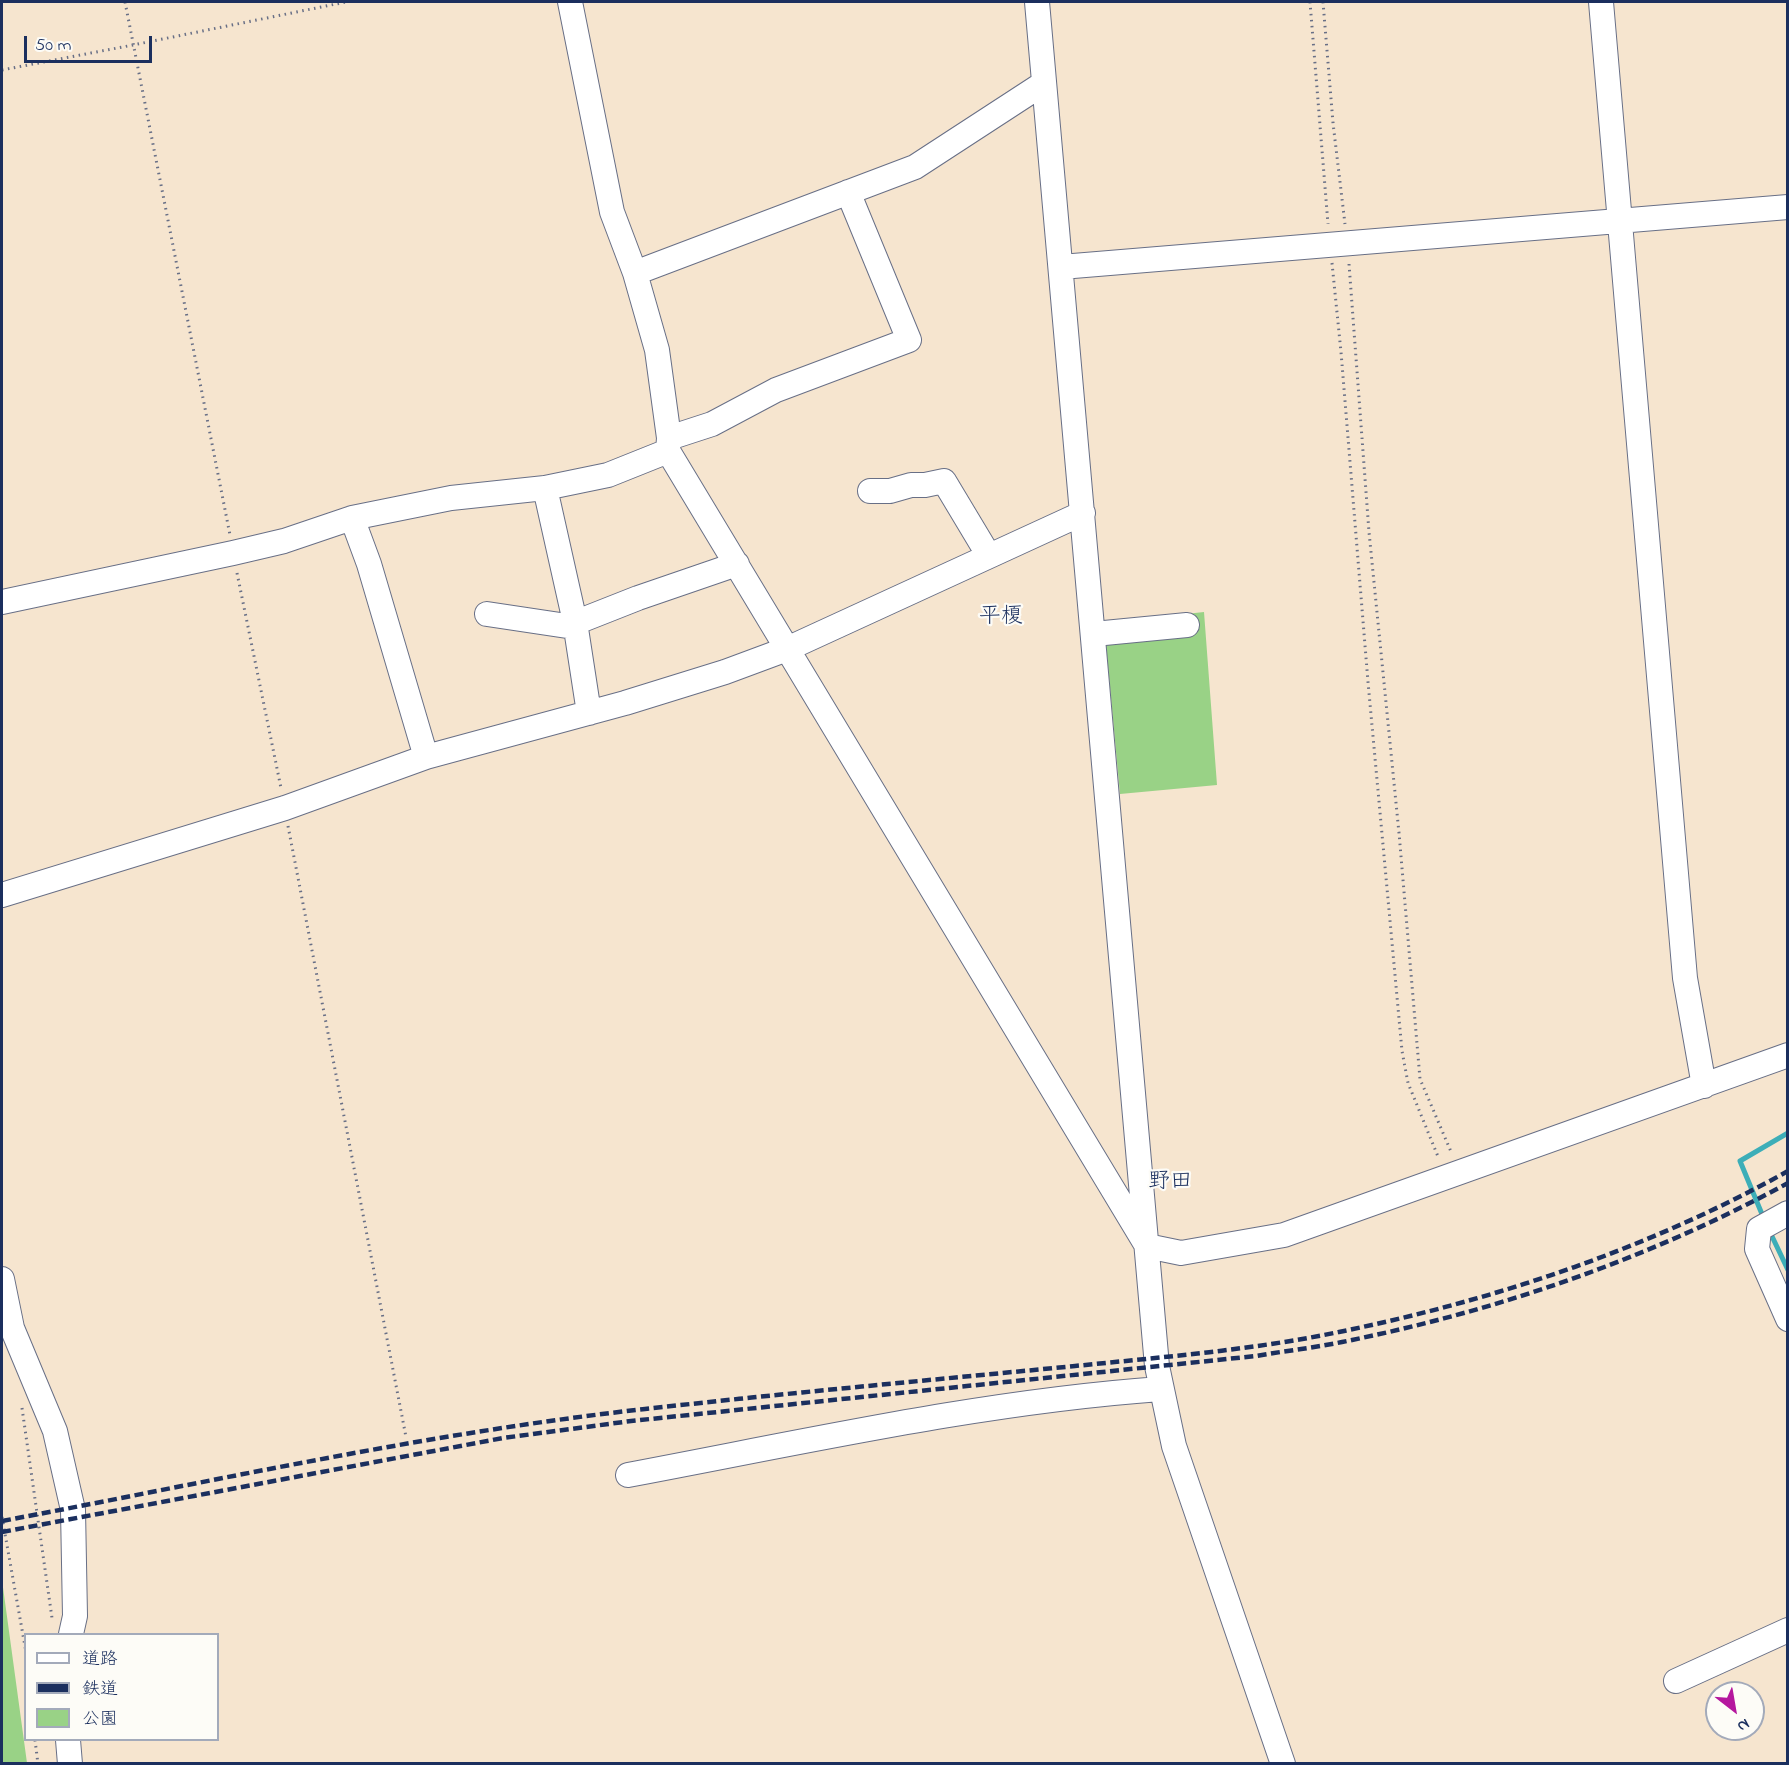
<!DOCTYPE html>
<html>
<head>
<meta charset="utf-8">
<style>
  body { margin:0 }
  #map { position:relative; width:1789px; height:1765px; overflow:hidden; background:#f6e5cf; font-family:"Indie Flower","Klee One",sans-serif }
  canvas { display:block }
  .frame { position:absolute; inset:0; border:3px solid #1b2f5e; pointer-events:none }
  .legend { position:absolute; left:24px; top:1633px; width:195px; height:108px; box-sizing:border-box; background:#fdfcf7; border:2px solid #a3aaba; margin:0; padding:8px 10px; list-style:none; font-size:18px; color:#1b2f5e }
  .legend li { display:flex; align-items:center; gap:12px; height:30px }
  .legend b { width:30px; border:2px solid #a3aaba }
  .north { position:absolute; left:1705px; top:1681px; width:60px; height:60px; box-sizing:border-box; background:#fdfcf7; border:2px solid #a3aaba; border-radius:50%; rotate:149deg; font-size:16px; font-weight:700; line-height:24px; text-align:center; color:#1b2f5e }
  .north::after { content:''; display:block; margin:auto; width:21px; height:27px; background:#b5179e; clip-path:polygon(50% 0,100% 100%,50% 72%,0 100%) }
  .scale { position:absolute; left:24px; top:36px; width:128px; height:27px; box-sizing:border-box; border:3px solid #1b2f5e; border-top:0; padding-left:8px; font-size:18px; line-height:21px; white-space:nowrap; color:#1b2f5e; -webkit-text-stroke:4px #fdfcf7; paint-order:stroke }
</style>
</head>
<body>
<div id="map">
<canvas width="1789" height="1765"></canvas>
<div class="frame"></div>
<ul class="legend">
<li><b style="height:8px;background:#fff"></b>道路</li>
<li><b style="height:8px;background:#1b2f5e"></b>鉄道</li>
<li><b style="height:16px;background:#99d286"></b>公園</li>
</ul>
<div class="north">N</div>
<div class="scale">50 m</div>
</div>
<script>
const ctx = document.querySelector('canvas').getContext('2d');
ctx.lineJoin = 'round';
function fillPath(path, color) {
  ctx.fillStyle = color;
  ctx.fill(path, 'evenodd');
}
function strokePath(path, color, width, dash) {
  ctx.strokeStyle = color;
  ctx.lineWidth = width;
  ctx.lineCap = dash ? 'butt' : 'round';
  ctx.setLineDash(dash || []);
  ctx.stroke(path);
}
function drawText(font, color, halo, rows, align = 'center') {
  ctx.font = font + ' "Indie Flower","Klee One",sans-serif';
  ctx.lineWidth = 4.5;
  ctx.setLineDash([]);
  ctx.textBaseline = 'middle';
  ctx.strokeStyle = halo;
  ctx.fillStyle = color;
  for (const [text, x, y, turn = 0] of rows) {
    ctx.save();
    ctx.translate(x, y);
    ctx.rotate((+turn || 0) * Math.PI / 180);
    ctx.textAlign = isNaN(turn) ? turn : align;
    if (halo) ctx.strokeText(text, 0, 0);
    ctx.fillText(text, 0, 0);
    ctx.restore();
  }
}
fillPath(new Path2D(`
  M1204,612L1217,785L1120,794L1104,623Z
  M2,1580L27,1763H2Z`), '#99d286');
strokePath(new Path2D(`
  M1764,1219L1740,1161L1788,1133
  M1769,1230L1788,1270`), '#3daeb8', 5);
const minor = new Path2D(`
  M570,2L612,212L635,273L657,350L669,438L668,451L1147,1246L1181,1253L1284,1235L1788,1055
  M1037,2L1157,1366L1174,1446L1283,1764
  M1601,2L1685,978L1704,1086
  M1061,267L1788,207
  M635,273L915,167L1044,83
  M669,438L712,424L776,390L909,340L848,192
  M545,488L575,622L589,713
  M870,491H890L911,485H925L944,481L989,556
  M352,518L369,564L426,757
  M2,602L233,553L284,541L352,518L451,498L545,488L608,475L668,451
  M487,614L567,626L638,598L737,564
  M1094,634L1187,625
  M2,895L285,808L426,757L625,703L725,672L787,649L1083,513
  M1788,1213L1759,1229L1757,1249L1788,1319
  M2,1279L12,1328L55,1431L73,1510L75,1616L71,1634
  M628,1475C804,1442 981,1402 1160,1389
  M1676,1681L1788,1630
  M68,1740L70,1764`);
strokePath(minor, '#686f86', 26);
strokePath(new Path2D(`
  M125,2L230,535
  M1310,2L1328,224
  M1323,2L1333,123L1345,224
  M2,70L133,45L346,2
  M1332,263L1341,352L1368,682L1402,1051L1408,1083L1439,1159
  M1349,264L1369,532L1399,833L1420,1079L1452,1154
  M237,573L281,788
  M288,826L406,1437
  M22,1408L52,1618
  M2,1517L26,1652
  M35,1740L38,1764`), '#686f86', 3, [1.5, 4.5]);
strokePath(minor, '#fff', 24);
strokePath(new Path2D(`
  M2,1521C215,1481 428,1433 645,1409C788,1393 931,1380 1075,1366C1163,1357 1252,1350 1339,1332C1495,1300 1648,1249 1788,1171
  M2,1532L503,1438L631,1421L1256,1356C1284,1351 1313,1348 1342,1342C1497,1311 1648,1259 1788,1183`), '#1b2f5e', 4.5, [9, 4.5]);
drawText('22px', '#1b2f5e', '#fdfcf7', [
  ["平榎",1001,618],
  ["野田",1170,1183]
]);
</script>
</body>
</html>
